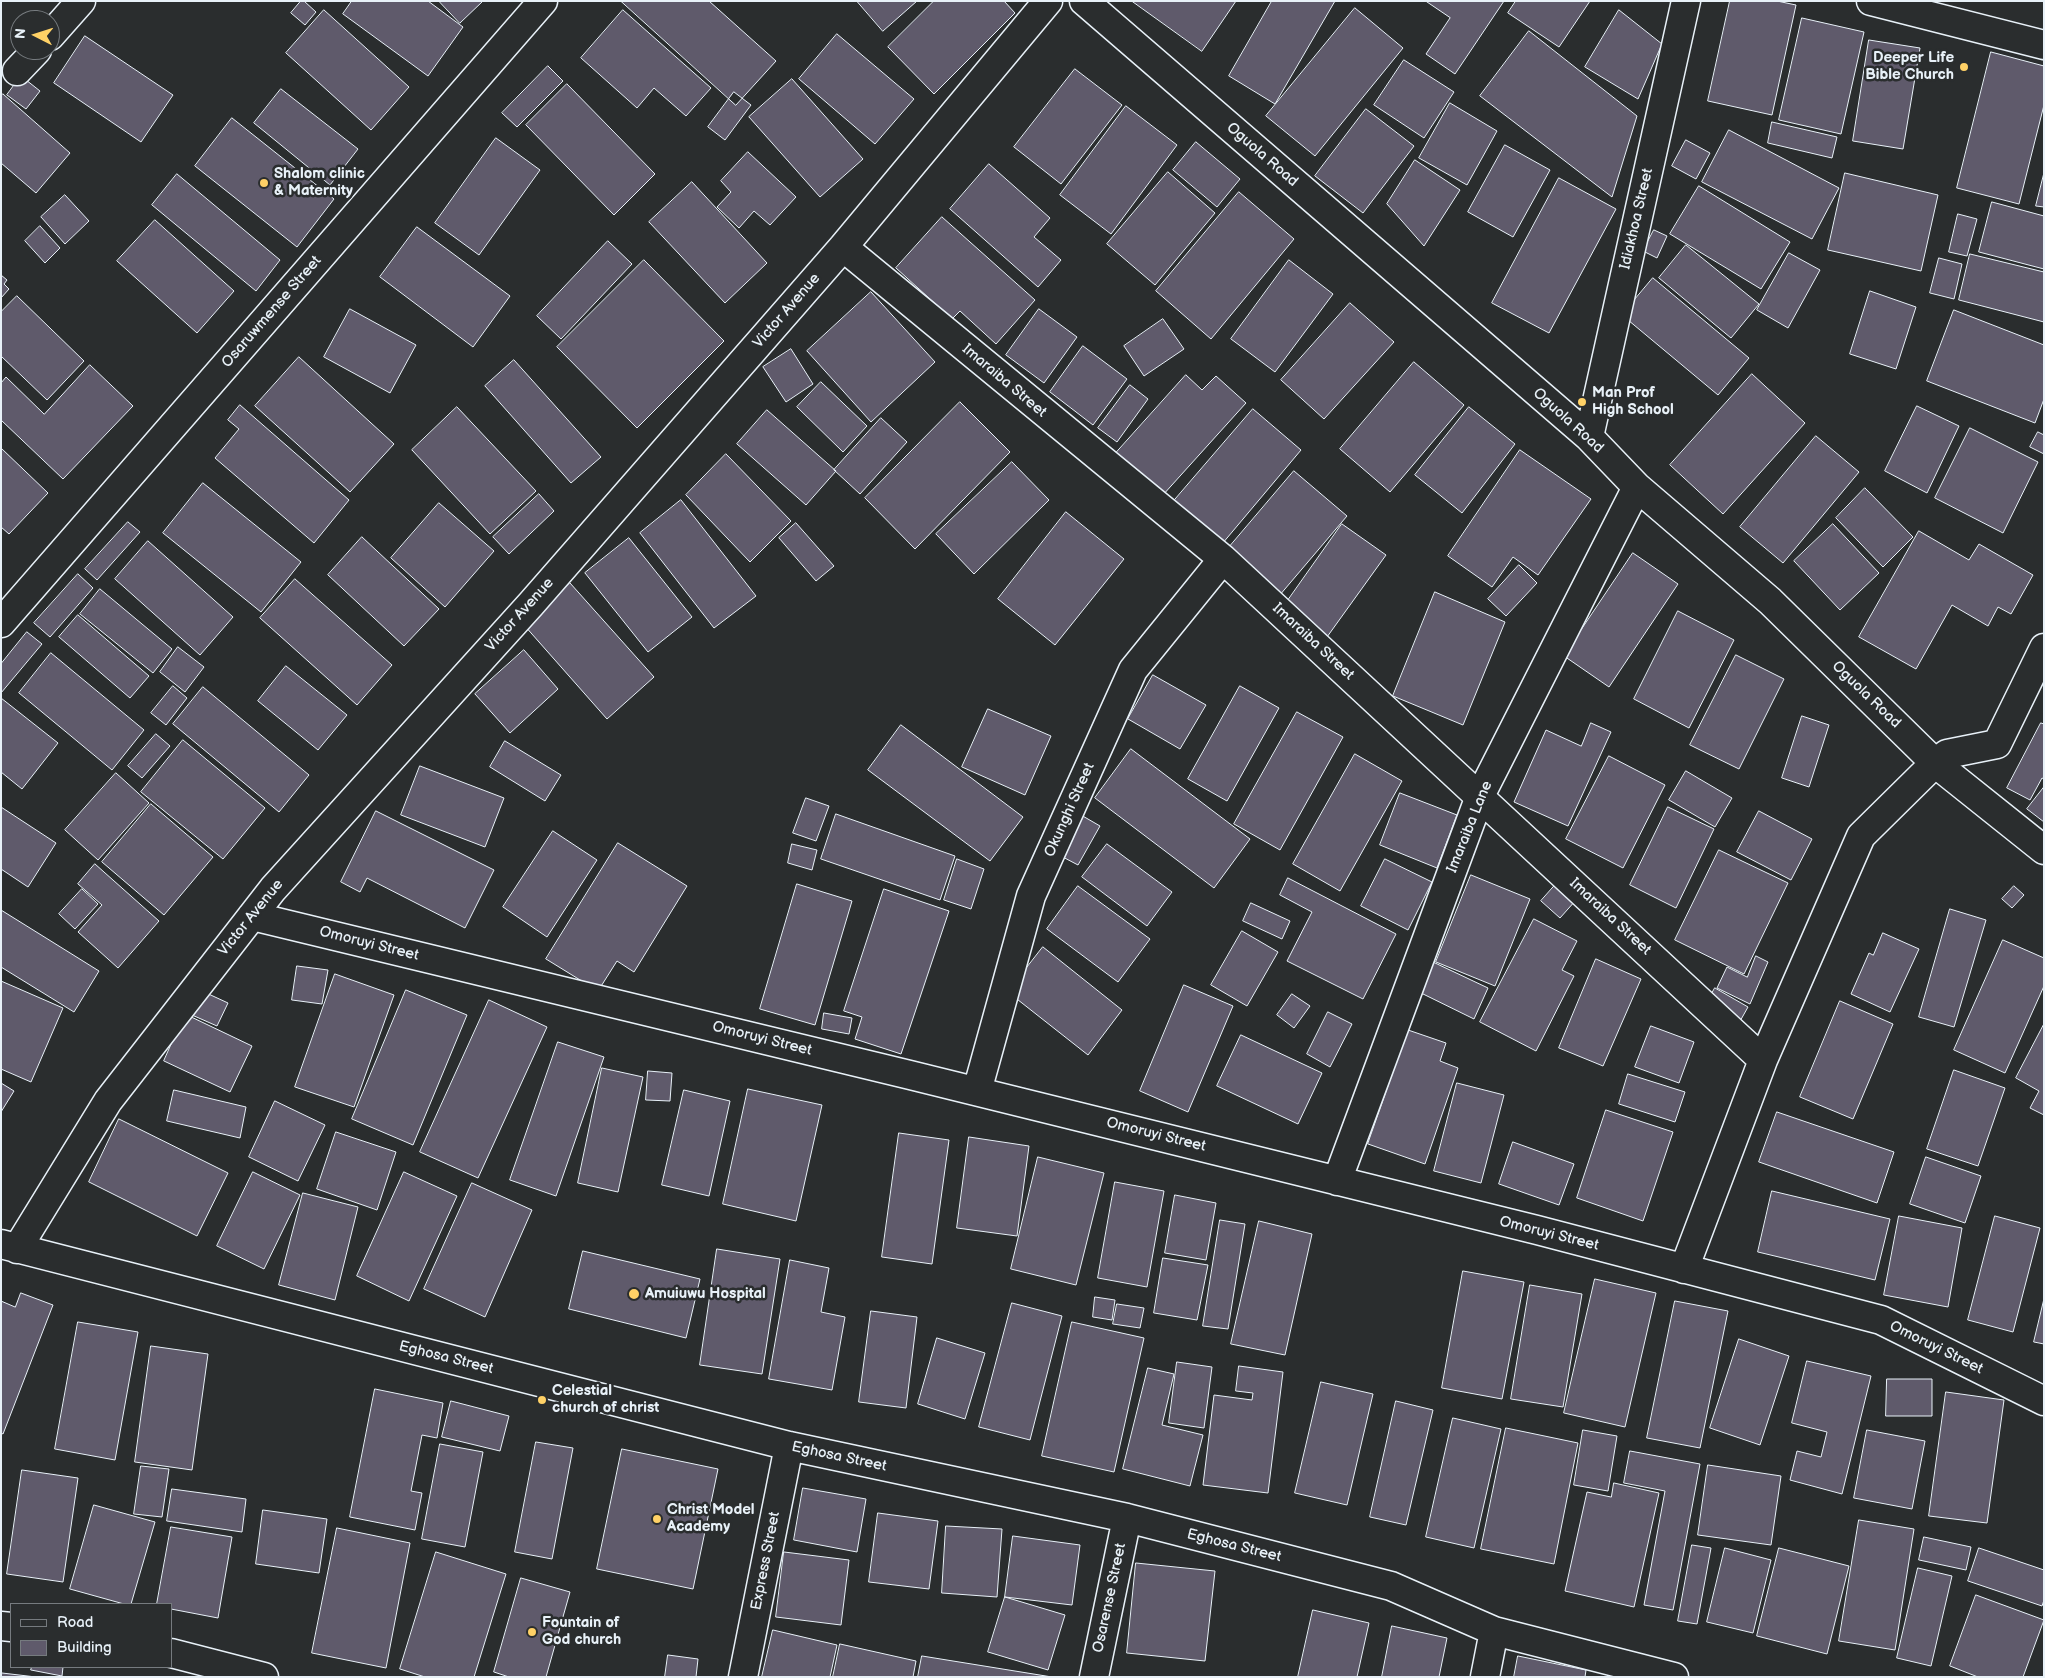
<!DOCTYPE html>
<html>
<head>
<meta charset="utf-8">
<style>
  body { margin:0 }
  #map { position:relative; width:2045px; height:1678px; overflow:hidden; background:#2a2d2e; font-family:"Balsamiq Sans",sans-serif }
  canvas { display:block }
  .frame { position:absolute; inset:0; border:2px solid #e8f1f8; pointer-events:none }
  .legend { position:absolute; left:10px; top:1603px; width:162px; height:65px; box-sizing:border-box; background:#2a2d2e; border:1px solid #767b7f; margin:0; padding:6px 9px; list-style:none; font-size:15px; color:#e8f1f8 }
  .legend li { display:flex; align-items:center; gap:10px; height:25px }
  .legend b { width:25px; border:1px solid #767b7f }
  .north { position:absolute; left:10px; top:10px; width:50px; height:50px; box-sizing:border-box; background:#2a2d2e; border:1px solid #767b7f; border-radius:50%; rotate:275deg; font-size:14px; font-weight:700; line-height:20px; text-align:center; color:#e8f1f8 }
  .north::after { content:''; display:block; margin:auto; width:18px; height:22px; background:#ffd166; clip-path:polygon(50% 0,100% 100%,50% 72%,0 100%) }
</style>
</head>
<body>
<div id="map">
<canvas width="2045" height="1678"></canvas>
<div class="frame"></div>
<ul class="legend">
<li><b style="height:6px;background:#2a2d2e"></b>Road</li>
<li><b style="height:14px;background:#5f5a6b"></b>Building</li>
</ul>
<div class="north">N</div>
</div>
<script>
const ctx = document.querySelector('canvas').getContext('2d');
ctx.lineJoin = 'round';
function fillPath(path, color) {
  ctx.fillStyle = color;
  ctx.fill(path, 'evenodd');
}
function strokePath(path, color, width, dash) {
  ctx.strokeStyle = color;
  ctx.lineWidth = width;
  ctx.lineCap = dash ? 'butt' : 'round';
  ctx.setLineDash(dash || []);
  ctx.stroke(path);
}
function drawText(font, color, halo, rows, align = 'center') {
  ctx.font = font + ' "Balsamiq Sans",sans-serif';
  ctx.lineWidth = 5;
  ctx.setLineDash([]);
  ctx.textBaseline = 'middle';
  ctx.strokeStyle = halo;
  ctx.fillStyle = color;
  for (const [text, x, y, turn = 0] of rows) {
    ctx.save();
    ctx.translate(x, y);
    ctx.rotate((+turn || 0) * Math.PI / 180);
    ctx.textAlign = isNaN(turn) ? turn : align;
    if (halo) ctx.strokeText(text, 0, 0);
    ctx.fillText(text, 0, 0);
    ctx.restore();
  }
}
const building = new Path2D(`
  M301,1H304L316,12L305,25L291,13Z
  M352,1H428L463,27L428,76L343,14Z
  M439,1H483L460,23Z
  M621,1H709L776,61L736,105Z
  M857,1H917L883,31Z
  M934,1H1004L1015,13L934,94L888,47Z
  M1132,1H1236L1202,51Z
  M1272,1H1335L1275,104L1229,76Z
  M1426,1H1504L1455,74L1426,54L1450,18Z
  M1516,1H1590L1559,47L1508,13Z
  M1730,1H1777L1796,5L1772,115L1708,101Z
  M1355,8L1403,48L1315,156L1266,116Z
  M324,10L409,87L371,130L286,53Z
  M623,10L711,88L686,116L654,88L637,108L581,58Z
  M1619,10L1662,44L1638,99L1585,67Z
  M1802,18L1864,32L1841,134L1779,120Z
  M1529,31L1637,116L1612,197L1480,96Z
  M837,34L914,99L875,144L799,79Z
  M85,36L173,95L141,142L54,83Z
  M1869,40L1920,48L1903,149L1853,141Z
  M1991,52L2044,66V105L2019,204L1957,188Z
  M1404,60L1454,92L1424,138L1374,105Z
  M548,66L563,81L517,127L502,113Z
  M1075,69L1122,105L1061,184L1014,147Z
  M21,76L40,91L26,109L7,95Z
  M792,79L863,159L820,197L749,117Z
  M567,84L655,174L614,215L526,125Z
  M281,89L358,149L330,185L254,123Z
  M734,92L751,105L725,140L708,127Z
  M3,94L70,153L36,193L1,163V96Z
  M1450,103L1497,131L1467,185L1419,158Z
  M1126,106L1177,145L1111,234L1060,195Z
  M1366,109L1414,146L1363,213L1315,176Z
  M232,118L334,199L297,247L195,166Z
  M1772,122L1837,137L1832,158L1768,143Z
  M1729,130L1839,188L1812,239L1702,182Z
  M496,138L540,170L479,255L435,223Z
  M1686,140L1710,153L1696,179L1672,166Z
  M1196,142L1240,179L1217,207L1173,170Z
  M1505,145L1550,170L1513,237L1468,212Z
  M748,152L796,197L770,225L754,211L739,228L717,207L731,192L721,181Z
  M1415,160L1460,190L1424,246L1387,204Z
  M989,164L1050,218L1034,237L1061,260L1038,287L950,209Z
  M1168,172L1215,213L1155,285L1107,244Z
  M1845,173L1938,195L1921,271L1828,250Z
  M2044,173V207L2036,206Z
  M177,174L280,260L256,291L152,205Z
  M1559,178L1616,209L1549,333L1492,303Z
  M692,182L767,263L725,303L649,222Z
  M1699,186L1790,242L1761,289L1670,234Z
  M1239,192L1294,239L1211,339L1156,291Z
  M65,195L89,221L65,244L41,217Z
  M1992,202L2044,216V269L1979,252Z
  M1958,214L1977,219L1967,256L1949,252Z
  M942,217L1035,300L996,344L960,311L952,319L896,268Z
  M155,220L234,291L197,333L117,261Z
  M40,226L60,248L45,263L25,241Z
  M417,227L510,296L473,347L380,277Z
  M1654,230L1667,236L1657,258L1643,251Z
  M608,241L632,264L561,339L537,316Z
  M1686,245L1759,304L1731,338L1659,278Z
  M1789,253L1820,270L1788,328L1757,310Z
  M1970,254L2044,272V322L1959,300Z
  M1939,258L1962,264L1954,299L1930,293Z
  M644,260L724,341L637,428L557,347Z
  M1289,260L1333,294L1275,372L1231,339Z
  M1,275L7,280L4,284L9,289L1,298Z
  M1653,278L1749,358L1718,395L1622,315Z
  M1870,291L1916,307L1896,369L1850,354Z
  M871,292L935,362L871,422L807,351Z
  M17,296L84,361L47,400L1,356V312Z
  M1350,303L1394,342L1324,419L1281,380Z
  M350,309L416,345L390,393L324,357Z
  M1039,309L1077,337L1044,383L1006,355Z
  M1954,310L2044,345V399L2035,423L1927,381Z
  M1163,319L1184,349L1144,376L1124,346Z
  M1083,346L1127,379L1093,425L1050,392Z
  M791,349L813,384L786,402L763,367Z
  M299,357L394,444L350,492L255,406Z
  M514,360L601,457L571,483L485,386Z
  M1414,362L1464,405L1390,492L1340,449Z
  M90,365L133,406L63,479L1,420V383L6,377L44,414Z
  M1752,374L1805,423L1723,514L1670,465Z
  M1186,375L1202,390L1216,376L1246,403L1162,496L1116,453Z
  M821,382L867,426L843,452L797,407Z
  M1130,385L1148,399L1117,442L1098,428Z
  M960,402L1010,452L915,549L865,498Z
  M240,405L349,500L314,543L215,458L239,429L228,420Z
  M1917,406L1959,426L1927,493L1885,471Z
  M457,407L536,491L490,534L412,450Z
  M1469,407L1515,444L1462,513L1415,475Z
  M1253,409L1301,450L1222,544L1173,502Z
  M767,410L836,471L806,505L737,444Z
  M881,418L907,442L860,494L834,470Z
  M1970,428L2038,462L2003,533L1935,498Z
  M2038,432L2044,435V454L2030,447Z
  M1816,436L1859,472L1783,563L1740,527Z
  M1,448L48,493L9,534L1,527Z
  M1520,450L1591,499L1538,575L1513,557L1492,587L1448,556Z
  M726,454L791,521L750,562L686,495Z
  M1012,462L1049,500L974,574L936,534Z
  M1294,471L1347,516L1279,596L1226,551Z
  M203,483L301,562L261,612L163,533Z
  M1865,488L1913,537L1883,567L1836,518Z
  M539,494L554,511L509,554L493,537Z
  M681,500L756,596L714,628L640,533Z
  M439,503L494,551L445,607L391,558Z
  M1066,512L1124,559L1055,645L998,599Z
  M128,522L140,532L97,580L85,569Z
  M796,523L834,566L816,581L779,538Z
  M1342,524L1386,555L1327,637L1284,606Z
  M1833,524L1879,573L1840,610L1794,561Z
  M1919,531L1969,560L1979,544L2033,575L2011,614L1998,607L1988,626L1952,605L1916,669L1859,637Z
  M362,537L439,609L404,646L328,575Z
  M629,538L692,617L648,652L585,573Z
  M148,541L233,617L200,655L115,579Z
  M1633,553L1678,584L1609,687L1564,656Z
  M1519,565L1537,583L1506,616L1488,599Z
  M78,574L93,588L50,637L34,623Z
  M295,579L392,665L357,705L260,618Z
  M570,583L654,677L607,719L524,625Z
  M100,589L172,649L153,673L80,614Z
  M1435,592L1505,622L1463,725L1393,696Z
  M1678,611L1734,640L1689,728L1634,699Z
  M78,615L149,676L130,698L59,637Z
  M27,632L42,644L1,693V664Z
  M178,647L204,667L185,692L160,672Z
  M524,650L558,689L510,733L475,694Z
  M51,653L144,730L112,770L19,693Z
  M1736,655L1784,679L1739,769L1690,745Z
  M286,666L347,715L318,750L258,701Z
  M1153,675L1206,705L1180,749L1128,719Z
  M173,686L187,698L166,725L151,713Z
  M1240,686L1279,708L1227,801L1188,779Z
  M203,687L309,775L279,812L173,724Z
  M1,698L58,743L22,789L1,772Z
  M988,709L1051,736L1025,795L962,767Z
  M1297,712L1343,737L1280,850L1234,824Z
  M1802,716L1829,725L1809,787L1782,778Z
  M1591,723L1611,732L1568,826L1514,802L1546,730L1581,746Z
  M2041,723L2044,724V779L2042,778L2030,800L2007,788Z
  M901,725L1023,817L990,861L868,770Z
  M156,734L170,746L142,778L128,766Z
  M183,740L265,808L223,859L141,792Z
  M505,741L561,775L545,801L490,767Z
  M1131,749L1250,839L1214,888L1095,798Z
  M1355,754L1402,781L1340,891L1293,864Z
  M1609,756L1665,785L1623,868L1566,839Z
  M420,766L504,798L485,847L401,815Z
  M1686,771L1732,798L1715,827L1669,800Z
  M116,773L149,803L98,860L65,830Z
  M2044,787V822L2027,809Z
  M1400,793L1457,815L1437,868L1380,845Z
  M806,798L829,806L816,841L793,833Z
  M151,804L213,857L164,915L102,862Z
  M1,807L56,843L28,887L1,869Z
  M1668,807L1714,829L1676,908L1630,885Z
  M376,811L494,870L465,928L367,878L360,892L341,882Z
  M1759,811L1812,839L1791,880L1737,852Z
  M836,814L955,856L940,900L821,859Z
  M1081,815L1100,826L1078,865L1059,855Z
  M553,831L597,860L547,937L503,907Z
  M618,843L687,886L634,972L617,961L598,991L546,959Z
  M792,844L817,850L812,870L788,863Z
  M1107,844L1172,892L1147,926L1082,877Z
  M1719,850L1788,883L1744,974L1675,940Z
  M957,859L984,869L971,909L944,900Z
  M1385,859L1432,882L1408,930L1361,906Z
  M95,864L159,921L118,968L78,932L102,905L78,884Z
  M1471,875L1530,899L1495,986L1436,962Z
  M1288,878L1396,934L1363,999L1287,961L1312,912L1280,895Z
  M1557,883L1576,900L1560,918L1541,901Z
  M797,884L852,901L815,1025L760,1009Z
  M1078,886L1150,939L1118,982L1047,929Z
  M2014,886L2024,895L2012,908L2002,899Z
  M82,889L98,904L75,929L59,914Z
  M884,889L949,911L901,1054L855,1039L862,1017L844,1011Z
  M1251,903L1290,921L1282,939L1243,921Z
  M1950,909L1986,920L1954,1027L1919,1017Z
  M1,910L99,971L74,1012L1,967Z
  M1534,919L1577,941L1562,970L1574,976L1536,1051L1480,1022Z
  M1242,931L1278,952L1247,1006L1211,985Z
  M1883,933L1919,949L1890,1012L1851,994L1869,953L1873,955Z
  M2003,940L2044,958V986L2005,1073L1954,1050Z
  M1043,947L1122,1010L1088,1055L1008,992Z
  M1756,956L1768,962L1750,1004L1717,988L1727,967L1747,977Z
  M1596,959L1641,979L1603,1066L1559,1048Z
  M1433,962L1488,988L1474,1019L1419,992Z
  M297,966L328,970L322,1004L292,1000Z
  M335,974L394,995L354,1107L295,1087Z
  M1,981L63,1008L31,1082L1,1069Z
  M1184,985L1233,1006L1188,1112L1140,1091Z
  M1715,988L1748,1007L1739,1023L1706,1004Z
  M406,990L467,1015L413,1145L352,1119Z
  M202,991L228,1003L217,1026L192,1015Z
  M1292,994L1310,1006L1294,1028L1277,1015Z
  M489,1000L547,1027L478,1178L420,1152Z
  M1840,1001L1893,1024L1853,1119L1800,1097Z
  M1328,1012L1352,1024L1330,1067L1307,1054Z
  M824,1013L852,1018L849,1034L822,1029Z
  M185,1014L252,1046L230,1092L164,1061Z
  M2044,1024V1115L2030,1108L2039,1091L2016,1078Z
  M1651,1026L1694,1042L1679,1083L1635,1067Z
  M1408,1030L1446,1043L1440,1061L1458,1068L1425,1164L1368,1144Z
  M1241,1035L1322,1073L1298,1124L1217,1086Z
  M558,1042L604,1057L556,1196L510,1180Z
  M602,1068L643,1077L618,1192L578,1183Z
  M1954,1070L2005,1088L1978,1166L1927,1149Z
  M648,1071L672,1073L670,1101L646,1100Z
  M1628,1074L1685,1092L1675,1122L1619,1104Z
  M1,1083L14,1091L1,1112Z
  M1457,1083L1504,1095L1481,1183L1434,1171Z
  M748,1089L822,1105L796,1221L723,1204Z
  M174,1090L246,1107L240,1138L167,1121Z
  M684,1090L730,1101L709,1196L662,1185Z
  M275,1101L325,1125L298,1181L249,1157Z
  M1606,1110L1673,1132L1643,1221L1577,1198Z
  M1777,1112L1894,1152L1877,1203L1759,1162Z
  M119,1119L228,1173L197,1236L89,1182Z
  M336,1132L396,1152L377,1210L317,1189Z
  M899,1133L949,1140L932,1264L882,1257Z
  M969,1137L1029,1146L1017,1236L957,1228Z
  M1513,1142L1574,1164L1559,1205L1499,1184Z
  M1038,1157L1104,1173L1076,1285L1011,1269Z
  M1926,1157L1981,1176L1965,1223L1910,1204Z
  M253,1172L300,1195L264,1269L217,1246Z
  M404,1172L457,1196L409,1301L357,1276Z
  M1115,1182L1164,1191L1147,1287L1098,1278Z
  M472,1183L532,1210L485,1317L424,1289Z
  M1772,1191L1890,1219L1875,1280L1758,1252Z
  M303,1193L358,1207L335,1300L279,1285Z
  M1175,1195L1216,1203L1206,1260L1165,1253Z
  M1899,1216L1962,1228L1948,1307L1884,1295Z
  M1995,1216L2040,1228L2013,1332L1968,1320Z
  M1220,1220L1245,1224L1228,1329L1203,1326Z
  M1259,1221L1312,1234L1285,1355L1231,1344Z
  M717,1249L780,1259L762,1374L700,1365Z
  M583,1251L700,1279L686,1338L569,1309Z
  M1163,1258L1208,1265L1197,1320L1154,1313Z
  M790,1260L829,1268L821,1312L845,1317L832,1390L769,1379Z
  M1463,1271L1524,1282L1502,1399L1442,1388Z
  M1595,1279L1656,1293L1625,1427L1564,1413Z
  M1530,1285L1582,1294L1563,1407L1511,1399Z
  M21,1293L53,1305L3,1434L1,1433V1301L15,1307Z
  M1095,1297L1115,1300L1112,1320L1093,1317Z
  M2044,1299V1344L2034,1342Z
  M1675,1301L1728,1311L1700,1448L1647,1438Z
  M1012,1303L1062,1316L1030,1440L979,1427Z
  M1117,1304L1144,1308L1140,1328L1113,1324Z
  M871,1311L917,1317L906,1408L859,1402Z
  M78,1322L138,1332L115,1460L55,1449Z
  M1072,1322L1144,1338L1114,1472L1042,1456Z
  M937,1338L985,1353L965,1419L918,1404Z
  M1739,1339L1789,1356L1760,1445L1710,1428Z
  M151,1346L208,1354L192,1470L135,1462Z
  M1807,1361L1871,1376L1842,1494L1790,1480L1797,1451L1821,1457L1827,1432L1792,1423Z
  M1177,1362L1212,1367L1204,1428L1169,1423Z
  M1239,1366L1283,1372L1268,1493L1203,1485L1214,1395L1252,1400L1253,1393L1236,1391Z
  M1148,1368L1174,1374L1162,1425L1203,1435L1190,1486L1123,1469Z
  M1887,1379H1932V1416H1886Z
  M1321,1382L1373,1394L1347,1505L1295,1493Z
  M375,1389L443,1403L437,1438L422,1435L411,1491L422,1493L415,1530L350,1517Z
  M1946,1392L2004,1400L1987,1523L1929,1516Z
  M451,1401L509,1416L500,1451L442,1437Z
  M1396,1401L1433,1410L1406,1525L1370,1517Z
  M1453,1418L1501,1429L1474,1548L1426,1537Z
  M1506,1428L1578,1443L1554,1564L1481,1549Z
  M1583,1430L1617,1436L1608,1491L1574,1485Z
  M1867,1430L1925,1441L1912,1509L1854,1498Z
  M536,1442L573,1448L552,1559L515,1552Z
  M440,1444L483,1452L465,1547L422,1539Z
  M622,1449L718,1469L693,1589L597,1569Z
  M1630,1451L1700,1464L1673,1610L1644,1605L1665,1491L1624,1483Z
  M1708,1465L1781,1476L1771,1545L1698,1535Z
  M141,1466L169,1469L162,1517L134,1514Z
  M22,1470L78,1478L63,1582L7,1574Z
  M1614,1483L1659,1493L1634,1607L1565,1591L1587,1492L1611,1497Z
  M803,1488L866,1499L857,1552L794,1540Z
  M172,1489L246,1499L242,1532L167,1521Z
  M94,1505L155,1522L131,1604H124L70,1589Z
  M263,1510L327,1519L319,1573L256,1564Z
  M878,1513L938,1521L929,1589L869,1582Z
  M1859,1520L1914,1529L1895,1650L1839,1641Z
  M946,1526L1002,1529L997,1597L942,1593Z
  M171,1527L232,1537L218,1618L171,1609V1604H157Z
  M337,1528L410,1543L386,1668L312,1653Z
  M1013,1536L1080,1545L1072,1605L1005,1597Z
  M1924,1537L1971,1547L1966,1570L1919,1560Z
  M1692,1545L1711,1548L1697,1624L1678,1621Z
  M1725,1548L1771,1560L1753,1633L1707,1622Z
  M1779,1548L1849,1566L1827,1654L1757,1636Z
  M1979,1548L2044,1570V1600L2042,1606L1968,1581Z
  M436,1552L506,1574L474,1677H425L400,1669Z
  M784,1552L849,1560L841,1625L776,1617Z
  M1136,1563L1215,1571L1205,1661L1127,1653Z
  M1918,1568L1952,1576L1931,1666L1897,1658Z
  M521,1578L570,1592L546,1677H509L494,1672Z
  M1976,1595L2044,1620L2023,1677H1978L1950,1666Z
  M1005,1597L1065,1615L1048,1670L988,1652Z
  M1313,1610L1369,1623L1357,1677H1298Z
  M1392,1626L1447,1638L1439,1677H1382Z
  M773,1630L837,1645L830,1677H762Z
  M840,1644L916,1661L913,1677H833Z
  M668,1655L698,1659L696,1677H665Z
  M922,1656L1052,1677H918Z
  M1518,1656L1586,1670L1585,1677H1514Z
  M32,1667H63L62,1676L31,1670Z
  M2,1673L36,1677H1Z`);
fillPath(building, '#5f5a6b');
strokePath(building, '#e8f1f8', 1);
const minor = new Path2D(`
  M1084,1L1589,437L1637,487L1770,601L1935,763L2044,850
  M1871,1L2044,45
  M50,36L81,1
  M17,71L37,50
  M843,247L1223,559L1763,1060
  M1589,437L1686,1
  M1,623L543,1
  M252,916L910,1075L1537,1230L1881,1320L2044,1401
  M977,1091L1031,896L1133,670L1223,559
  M1337,1181L1480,796L1637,487
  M1,1244L789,1446L1127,1518L1391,1586L1494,1631L1674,1677
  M17,1249L108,1101L273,889L531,604L843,247L1048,1
  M1684,1269L1763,1060L1861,836L1935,763L1947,754L1997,744L2044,648
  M1,1626L11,1627
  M171,1653L264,1677
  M743,1677L789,1446
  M1094,1677L1127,1518
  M1485,1677L1494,1631`);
strokePath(minor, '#e8f1f8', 31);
strokePath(minor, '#2a2d2e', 28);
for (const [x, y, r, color] of [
  [1964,67,5,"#ffd166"],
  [264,183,5,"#ffd166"],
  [1582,402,5,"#ffd166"],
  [634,1294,6,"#ffd166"],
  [542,1400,5,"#ffd166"],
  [657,1519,5,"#ffd166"],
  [532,1632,5,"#ffd166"]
]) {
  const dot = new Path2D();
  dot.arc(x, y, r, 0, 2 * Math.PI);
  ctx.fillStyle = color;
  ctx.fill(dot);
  strokePath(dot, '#2a2d2e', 2);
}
drawText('bold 15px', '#e8f1f8', '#2a2d2e', [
  ["Deeper Life",1954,58,"right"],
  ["Bible Church",1954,75,"right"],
  ["Shalom clinic",274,174],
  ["& Maternity",274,191],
  ["Man Prof",1592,393],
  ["High School",1592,410],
  ["Amuiuwu Hospital",645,1294],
  ["Celestial",552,1391],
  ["church of christ",552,1408],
  ["Christ Model",667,1510],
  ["Academy",667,1527],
  ["Fountain of",542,1623],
  ["God church",542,1640]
], 'left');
drawText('15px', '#e8f1f8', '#2a2d2e', [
  ["Oguola Road",1262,155,41],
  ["Idiakhoa Street",1637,219,-77],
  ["Victor Avenue",787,311,-49],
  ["Osaruwmense Street",272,312,-49],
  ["Imaraiba Street",1004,381,40],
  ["Oguola Road",1568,421,42],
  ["Victor Avenue",520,615,-48],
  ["Imaraiba Street",1313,642,43],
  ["Oguola Road",1866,695,44],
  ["Okunghi Street",1070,810,-66],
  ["Imaraiba Lane",1470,827,-68],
  ["Imaraiba Street",1610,917,43],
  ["Victor Avenue",251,918,-51],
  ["Omoruyi Street",369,944,14],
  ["Omoruyi Street",762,1039,14],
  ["Omoruyi Street",1156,1135,14],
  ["Omoruyi Street",1549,1234,14],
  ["Omoruyi Street",1936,1348,26],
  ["Eghosa Street",446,1358,14],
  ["Eghosa Street",839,1457,12],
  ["Eghosa Street",1234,1546,14],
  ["Express Street",766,1561,-79],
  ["Osarense Street",1110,1598,-78]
]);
</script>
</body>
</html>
